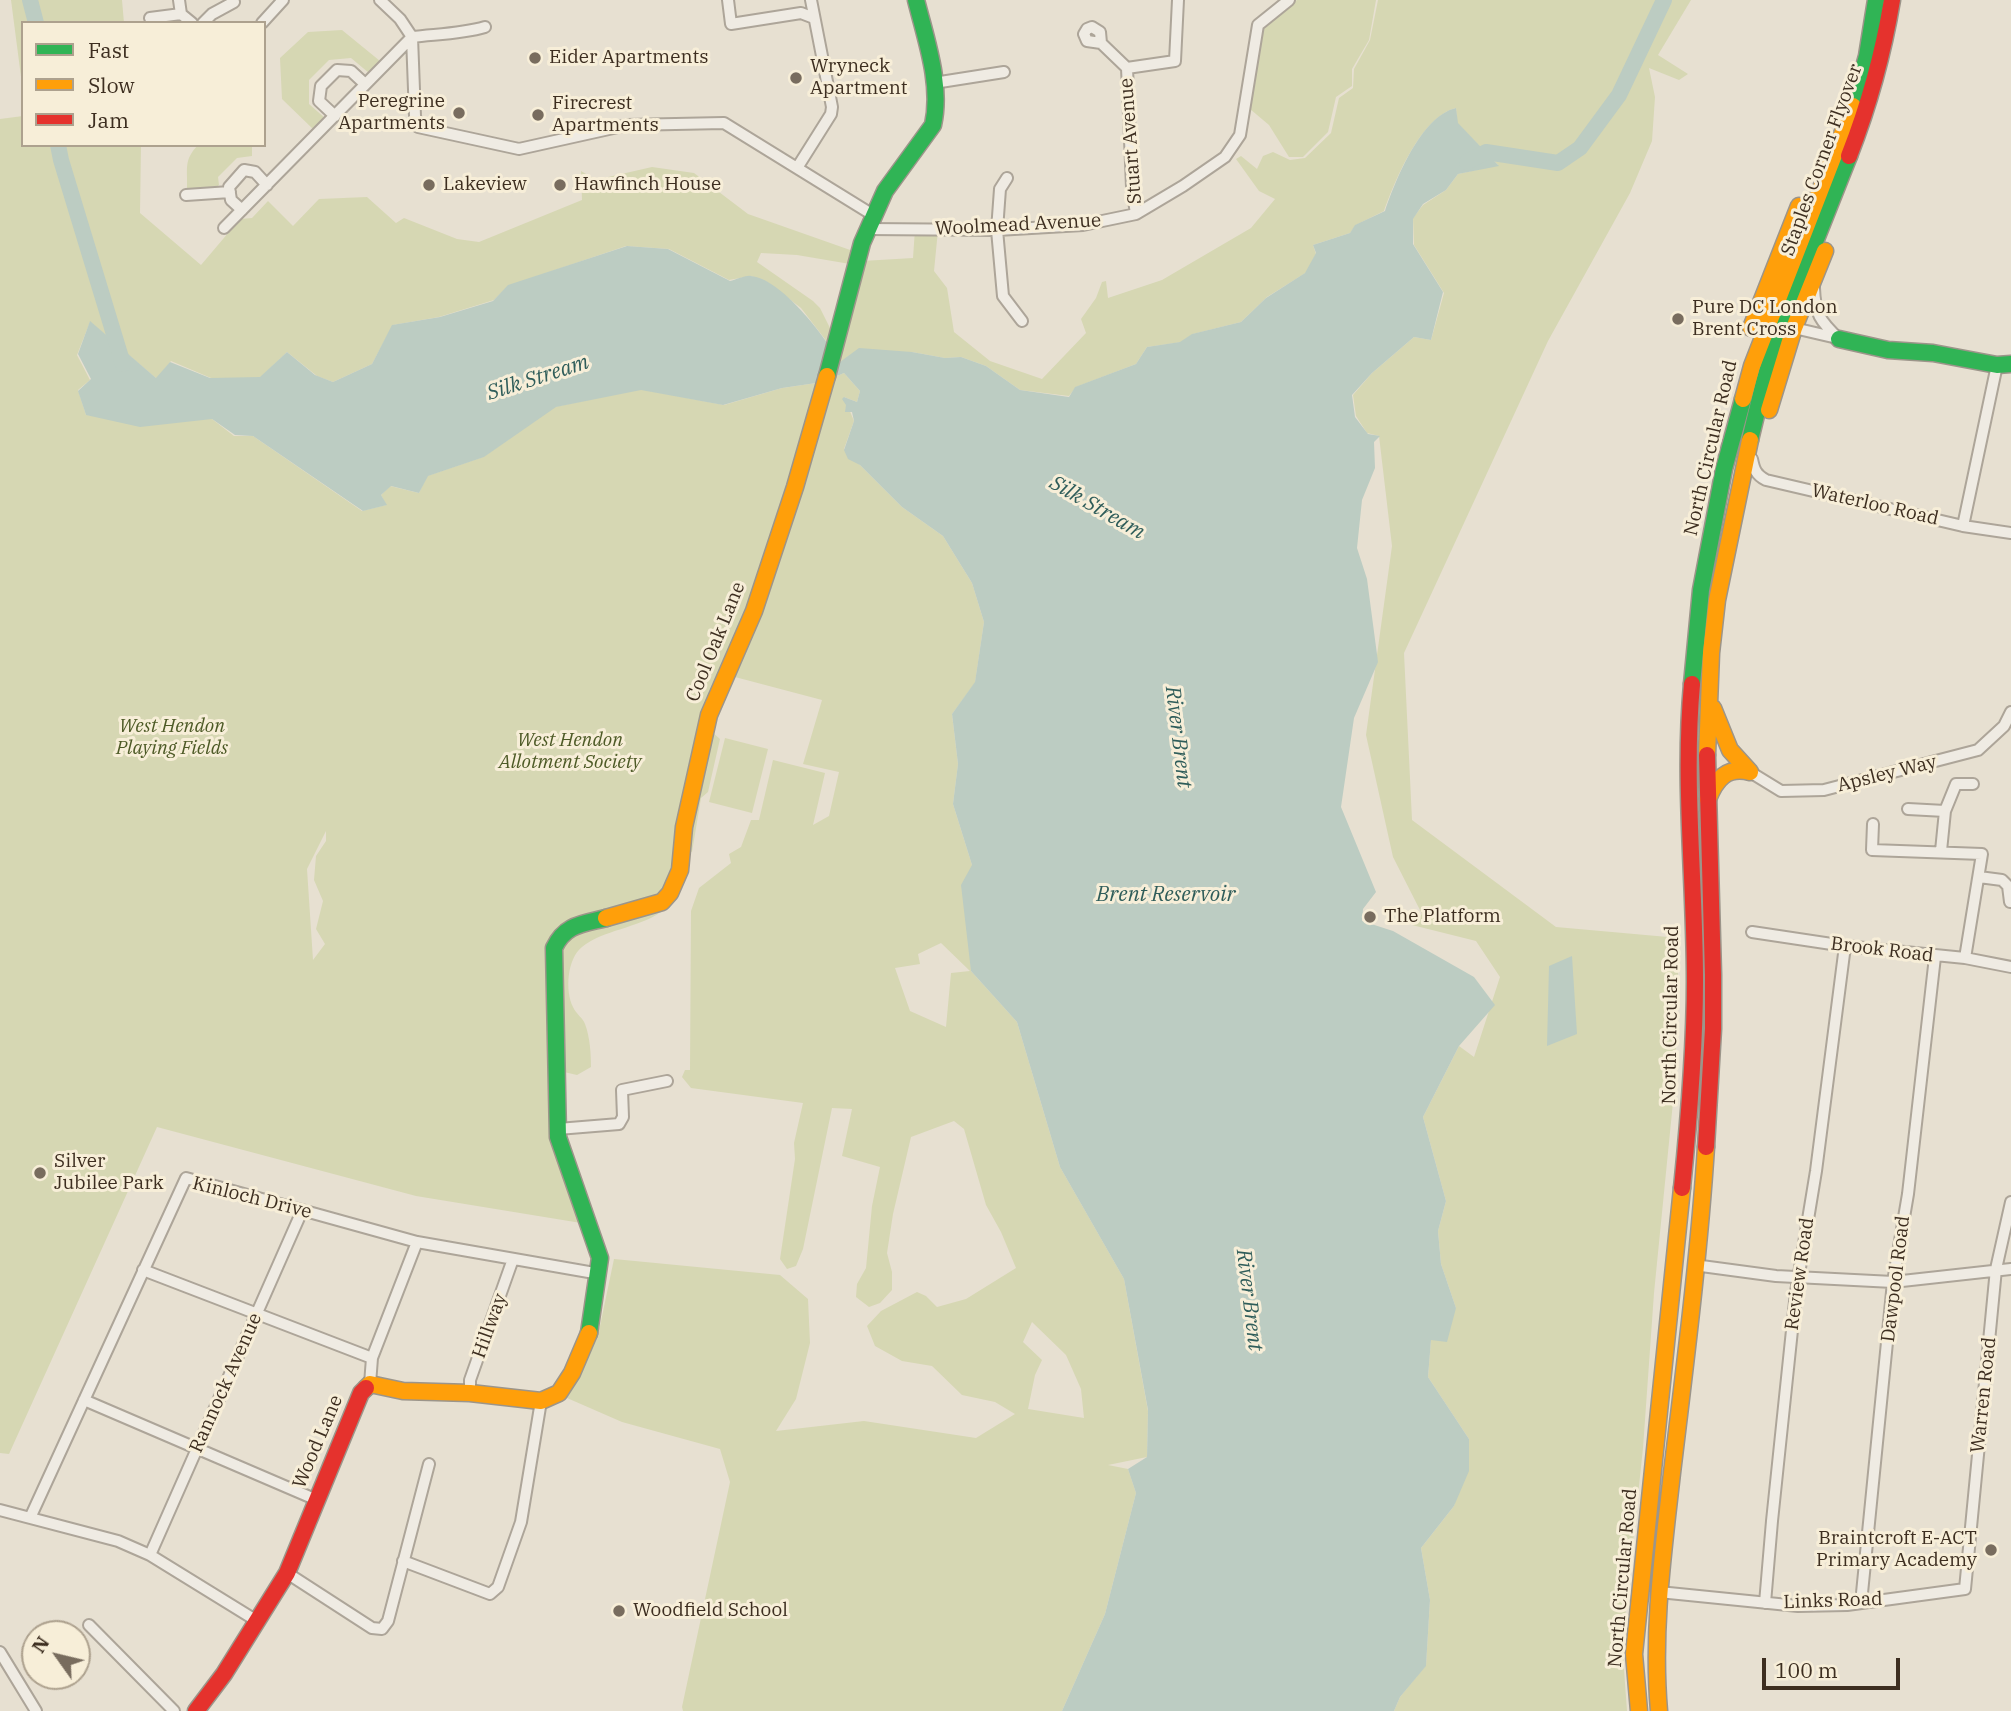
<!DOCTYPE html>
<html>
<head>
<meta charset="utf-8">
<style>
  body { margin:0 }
  #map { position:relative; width:2011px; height:1711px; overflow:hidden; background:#e7e0d1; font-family:"IBM Plex Serif",serif }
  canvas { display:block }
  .legend { position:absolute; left:21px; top:21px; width:245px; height:126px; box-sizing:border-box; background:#f7eed8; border:2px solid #ada18e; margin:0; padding:9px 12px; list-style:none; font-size:21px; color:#3d2e20 }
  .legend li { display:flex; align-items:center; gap:14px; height:35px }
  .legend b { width:35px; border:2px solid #ada18e }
  .north { position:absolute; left:21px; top:1620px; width:70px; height:70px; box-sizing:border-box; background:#f7eed8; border:2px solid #ada18e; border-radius:50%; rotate:304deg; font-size:19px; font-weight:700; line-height:28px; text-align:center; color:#3d2e20 }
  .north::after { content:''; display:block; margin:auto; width:24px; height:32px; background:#786c5e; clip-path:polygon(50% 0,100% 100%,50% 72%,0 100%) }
  .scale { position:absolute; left:1762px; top:1658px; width:138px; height:32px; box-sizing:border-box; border:4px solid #3d2e20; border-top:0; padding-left:9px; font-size:21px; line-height:24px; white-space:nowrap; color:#3d2e20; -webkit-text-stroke:5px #f7eed8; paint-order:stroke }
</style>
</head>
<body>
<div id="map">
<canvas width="2011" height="1711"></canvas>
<ul class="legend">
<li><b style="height:9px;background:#30b455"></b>Fast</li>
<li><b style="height:9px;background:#ff9f0a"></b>Slow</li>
<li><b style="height:9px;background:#e5322d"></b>Jam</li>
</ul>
<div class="north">N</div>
<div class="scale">100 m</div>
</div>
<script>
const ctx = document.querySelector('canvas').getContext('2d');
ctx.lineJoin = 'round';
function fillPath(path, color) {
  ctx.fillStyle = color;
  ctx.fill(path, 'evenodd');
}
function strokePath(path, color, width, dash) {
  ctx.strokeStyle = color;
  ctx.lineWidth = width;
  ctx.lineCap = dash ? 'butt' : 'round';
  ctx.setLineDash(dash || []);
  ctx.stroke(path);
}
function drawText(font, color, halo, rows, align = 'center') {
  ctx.font = font + ' "IBM Plex Serif",serif';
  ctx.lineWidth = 6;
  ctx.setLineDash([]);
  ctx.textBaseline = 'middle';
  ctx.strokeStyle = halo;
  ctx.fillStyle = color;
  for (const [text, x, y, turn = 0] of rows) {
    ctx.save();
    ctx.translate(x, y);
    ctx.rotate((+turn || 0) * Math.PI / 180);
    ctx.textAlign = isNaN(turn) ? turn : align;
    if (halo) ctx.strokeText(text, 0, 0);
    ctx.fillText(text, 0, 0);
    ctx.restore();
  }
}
fillPath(new Path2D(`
  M11,0H122L124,23H23V92Z
  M1297,0H1376L1369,40L1352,69V86L1336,97L1328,132L1303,157H1289L1269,125L1250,109L1262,29Z
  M1378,0H1691L1658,55L1688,74L1679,80L1649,68L1655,97L1652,141L1630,193L1548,341L1404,653L1412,820L1556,927L1679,938L1675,1082L1654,1293L1643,1448L1624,1627L1623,1656L1627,1711H1394L1400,1697L1426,1665L1430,1600L1421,1548L1454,1506L1469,1439L1428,1377L1431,1339L1456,1308L1441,1264L1438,1231L1446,1201L1423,1117L1459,1046L1474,1057L1500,977L1476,941L1412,925L1422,914L1393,857L1366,735L1392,546L1379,436L1367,433L1356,416L1353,395L1372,373L1414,337L1431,340L1444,293L1414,245L1413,218L1423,205L1446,190L1458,174L1498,165L1457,123L1456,108C1421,117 1396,178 1384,211L1356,225L1350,233L1313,245L1316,254L1307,272L1267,297L1241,322L1193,334L1182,342L1147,347L1136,364L1076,387L1069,396L1020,390L986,366L961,357L945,358L912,352L840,362L837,356L862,261L913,258L915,229L938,230L934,271L947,288L954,332L990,361L1042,379L1086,333L1081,319L1096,298L1102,282L1106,281L1108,298L1162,280L1251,228L1275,199L1259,191L1236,159L1241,156L1257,169L1263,156L1273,152L1290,160L1305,158L1331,133L1339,98L1353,88L1354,69L1370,40Z
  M342,30L380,61L369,73L351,58L329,60L309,80V104L326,119L315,131L282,99L280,58L308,32Z
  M23,116V145H141L140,213L201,265L240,219L252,218L268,201L293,226L319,199L367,197L396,223L404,218L457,239L479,242L582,200L581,171L603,184L604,178L652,167L694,173L748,214L853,251L850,264L797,255L761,253L757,262L813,301L820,308L833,334L831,347L801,308L767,282L751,276L729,280L669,249L626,246L508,286L494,300L439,317L393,325L372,364L333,382L317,376L287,352L260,378H211L171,361L157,379L90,322L77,355L90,380L78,390L86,415L212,419L234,436H253L362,511L386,505L381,495L390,486L419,493L427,476L483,457L554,407L640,389L724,405L782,388L823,382L844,373L860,391L857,402L844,397L854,421L844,449L902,507L943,536L972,583L984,622L975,683L952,714L958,764L953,804L972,865L971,971L1017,1022L1060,1167L1124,1279L1148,1411L1147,1457L1108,1465L1128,1469L1136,1493L1105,1614L1062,1711H683L682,1707L730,1482L720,1449L622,1422L567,1398L600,1326L614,1259L780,1275L808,1299L810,1343L796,1399L776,1431L864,1421L976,1438L1015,1414L995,1402L962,1395L932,1366L902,1361L875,1346L867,1326L881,1311L917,1292L926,1296L937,1307L966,1299L1016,1268L1001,1232L986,1205L964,1129L954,1121L911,1137L893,1214L887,1253L892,1272V1290L880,1303L869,1307L856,1297L857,1284L866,1268L872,1206L880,1167L842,1156L852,1109L832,1108L803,1249L796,1266L787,1269L780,1259L795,1159L794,1143L803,1103L691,1088L682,1077L685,1070H690L691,911L699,888L731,863L729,854L741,847L751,820H759L773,760L825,773L813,825L829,816L839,772L803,764L822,700L735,677L769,595L754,589L738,636L673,875L663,895L558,927L552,1107L581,1223L416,1196L157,1127L9,1454L0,1453V119ZM326,831V841L316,856L314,880L323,901L316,929L325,944L313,960L307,869ZM941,943L970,971L951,973L946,1027L910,1011L895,968L920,964L918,954ZM1032,1322L1066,1355L1081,1389L1084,1418L1028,1409L1035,1375L1042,1360L1023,1342Z
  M198,145H252V156L237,158L218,177L219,185L213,190L192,191L187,189C188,168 183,161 198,145Z
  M712,732L720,739L708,792L701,798L692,852L687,850Z
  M725,738L768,749L752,813L709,802Z
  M655,906L661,912C638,928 603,930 582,947C567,959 565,991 573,1007C576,1014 583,1018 585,1024C590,1037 591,1054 591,1067L577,1075L564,1072L557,951L564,935Z`), '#d6d7b3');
fillPath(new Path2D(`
  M1456,108L1458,123L1499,166L1458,174L1446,190L1423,204L1413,219V244L1443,292L1431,340L1414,337L1372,373L1352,395L1355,417L1368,434L1380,436L1374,442L1375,468L1362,500L1357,548L1367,579L1378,662L1354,718L1341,807L1376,892L1363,909L1362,921L1393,931L1474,977L1495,1005L1459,1046L1423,1117L1446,1201L1438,1231L1441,1264L1456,1308L1447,1342L1431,1340L1428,1377L1469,1439V1471L1454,1506L1421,1548L1430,1600L1426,1666L1400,1697L1394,1711H1062L1105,1614L1136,1493L1128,1469L1147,1457L1148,1410L1124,1279L1060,1167L1017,1022L971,971L961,885L972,865L953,804L958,764L952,714L975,682L984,622L972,583L943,536L902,507L860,465L848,459L844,450L854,421L852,412H845L846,405L842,399L844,397L857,402L860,391L844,373L823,382L782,388L723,405L641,390L556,407L484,457L428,476L419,493L391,486L381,495L387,505L363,511L253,436L235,435L212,419L140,427L86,415L78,391L91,379L78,354L90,321L156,378L170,362L210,378L260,377L287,352L315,375L333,382L372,364L392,325L440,317L493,301L508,285L627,246L668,249L730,281C736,280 745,275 751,276C782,279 825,337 840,362L859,348L912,352L945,358L961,357L986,366L1020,390L1069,397L1075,387L1136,364L1147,347L1180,342L1192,334L1241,322L1266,298L1305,273L1316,253L1313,245L1350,233L1355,225L1385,211C1396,179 1421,116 1456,108Z
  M1572,956L1577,1034L1547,1046L1549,966Z`), '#bcccc2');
strokePath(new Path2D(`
  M30,0L36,23
  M58,145L61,160L123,364
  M1467,162L1486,152L1558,163L1580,148L1619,95L1664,0`), '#bcccc2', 16);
const street = new Path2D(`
  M179,0L181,14L192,23
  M380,0L400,19L412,37C437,34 461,34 485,27
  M728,0L731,24L801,13L814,18
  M150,18L181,14
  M203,23L212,14L234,2
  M262,23L283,0
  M412,37L415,116L418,127L519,149L627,125L724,123L873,215
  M1101,43L1100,32L1092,27L1087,29L1084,34L1087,41L1101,43L1127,68
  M934,83L1004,72
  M335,116L319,101L321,86L337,70L351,71L365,84
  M797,168L831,114L832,107L811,0
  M1007,178L1000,189L997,230L1003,296L1022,321
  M186,195L230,192
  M242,210L231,200L229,187L244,170L255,172L267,185
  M1136,214L1132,187L1127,68L1175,61L1178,0
  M224,228L412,37
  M867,229L997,230L1083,225L1136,214L1183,186L1225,157L1240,135L1258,25L1289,0
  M1814,288C1815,314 1820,321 1839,339
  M1794,328L1837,338
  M1752,459C1754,469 1756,475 1766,480L1963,526L2011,533
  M1963,526L1997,365
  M1750,772L1781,791L1824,790L1978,750L2004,726L2011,712
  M1908,809L1945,811L1941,851
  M1945,811L1956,784H1973
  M1873,824L1872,850L1982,854L1965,958
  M1979,877L2002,880L2008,886L2010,902
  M1752,932L1845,946L1965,958L2011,967
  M558,1129L619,1124L623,1117L622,1090L667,1081
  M1694,1265L1776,1276L1893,1282L2011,1269
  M143,1270L372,1358
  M370,1384L372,1358L417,1242
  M470,1393V1380L513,1259
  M84,1400L317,1500
  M0,1510L118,1541L150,1555L257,1621
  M30,1518L186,1178L417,1242L600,1274
  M150,1555L302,1211
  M403,1561L490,1594L498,1587L521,1522L541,1401
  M287,1573L372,1628L382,1629L388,1621L429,1464
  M1659,1592L1798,1606L1847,1605L1965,1589L1996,1269L2011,1202
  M1765,1603L1772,1521L1796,1292L1816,1171L1845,946
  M1861,1603L1893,1282L1908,1194L1935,957
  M89,1625L174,1711
  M0,1652L36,1711`);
const fast = new Path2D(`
  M1853,106L1867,56L1876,0
  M1839,339L1888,350L1933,353L1997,365L2011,364
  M827,376L862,243L885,191L933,125C942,84 926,40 916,0
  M1750,440L1764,382L1778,335L1849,156
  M1692,684L1701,590L1724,469L1743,399
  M589,1333L600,1258L558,1137L554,948C565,924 583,924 606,918`);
const slow = new Path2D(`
  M1751,328L1799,206
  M1743,399L1752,366L1853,106
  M1769,410L1794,328L1825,251
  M1713,708L1730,750L1750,772
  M1707,755L1711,653L1717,600L1750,440
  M1708,799C1716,779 1727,766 1750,772
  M606,918L662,902L670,893L680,870L684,827L709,715L754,611L795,487L827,376
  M366,1388L370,1384L403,1391L470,1393L541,1401L559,1393L572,1373L589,1333
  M1639,1711L1634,1654L1682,1188
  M1659,1711C1652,1631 1663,1553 1672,1473C1685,1365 1699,1256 1706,1147`);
const jam = new Path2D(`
  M1849,156C1869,105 1883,54 1892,0
  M1706,1147L1713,1029V975L1707,755
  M1682,1188C1689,1119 1695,1050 1695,981C1695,882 1683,782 1692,684
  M196,1711L224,1674L287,1573L361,1393L366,1388`);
strokePath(street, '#ada599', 14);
strokePath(fast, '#9c958a', 19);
strokePath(slow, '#9c958a', 19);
strokePath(jam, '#9c958a', 19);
strokePath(street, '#efebe3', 10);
strokePath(fast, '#30b455', 16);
strokePath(slow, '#ff9f0a', 16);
strokePath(jam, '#e5322d', 16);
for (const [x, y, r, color] of [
  [535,58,7,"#786c5e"],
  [796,78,7,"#786c5e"],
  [459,113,7,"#786c5e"],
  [538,115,7,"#786c5e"],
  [429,185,7,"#786c5e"],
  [560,185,7,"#786c5e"],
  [1678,319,7,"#786c5e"],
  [1370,917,7,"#786c5e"],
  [40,1173,7,"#786c5e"],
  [1991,1550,7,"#786c5e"],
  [619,1611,7,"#786c5e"]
]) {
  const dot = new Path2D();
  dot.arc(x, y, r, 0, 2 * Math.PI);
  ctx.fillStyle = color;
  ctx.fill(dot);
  strokePath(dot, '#f7eed8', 2.5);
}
drawText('19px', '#3d2e20', '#f7eed8', [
  ["Eider Apartments",549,58],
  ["Wryneck",810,67],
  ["Apartment",810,89],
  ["Peregrine",445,102,"right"],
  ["Apartments",445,124,"right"],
  ["Firecrest",552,104],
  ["Apartments",552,126],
  ["Lakeview",443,185],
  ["Hawfinch House",574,185],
  ["Pure DC London",1692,308],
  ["Brent Cross",1692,330],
  ["The Platform",1384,917],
  ["Silver",54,1162],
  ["Jubilee Park",54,1184],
  ["Braintcroft E-ACT",1977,1539,"right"],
  ["Primary Academy",1977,1561,"right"],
  ["Woodfield School",633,1611]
], 'left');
drawText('19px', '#3d2e20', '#f7eed8', [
  ["Stuart Avenue",1131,141,-94],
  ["Staples Corner Flyover",1822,160,-70],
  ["Woolmead Avenue",1018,225,-3],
  ["North Circular Road",1711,448,-77],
  ["Waterloo Road",1875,505,13],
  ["Cool Oak Lane",716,642,-68],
  ["Apsley Way",1887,774,-14],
  ["Brook Road",1882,950,7],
  ["North Circular Road",1671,1015,-89],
  ["Kinloch Drive",252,1198,14],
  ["Review Road",1800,1274,-82],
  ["Dawpool Road",1896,1279,-83],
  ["Hillway",490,1326,-70],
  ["Rannock Avenue",226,1383,-66],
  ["Warren Road",1984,1395,-84],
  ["Wood Lane",318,1442,-67],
  ["North Circular Road",1623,1578,-85],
  ["Links Road",1833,1601,-2]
]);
drawText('italic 19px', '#4d5a26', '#f7eed8', [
  ["West Hendon",172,727],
  ["Playing Fields",172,749],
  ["West Hendon",570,741],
  ["Allotment Society",570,763]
]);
drawText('italic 21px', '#2f5d5a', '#f7eed8', [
  ["Silk Stream",538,378,-18],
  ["Silk Stream",1097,508,30],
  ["River Brent",1178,737,83],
  ["Brent Reservoir",1166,895],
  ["River Brent",1249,1300,83]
]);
</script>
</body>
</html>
